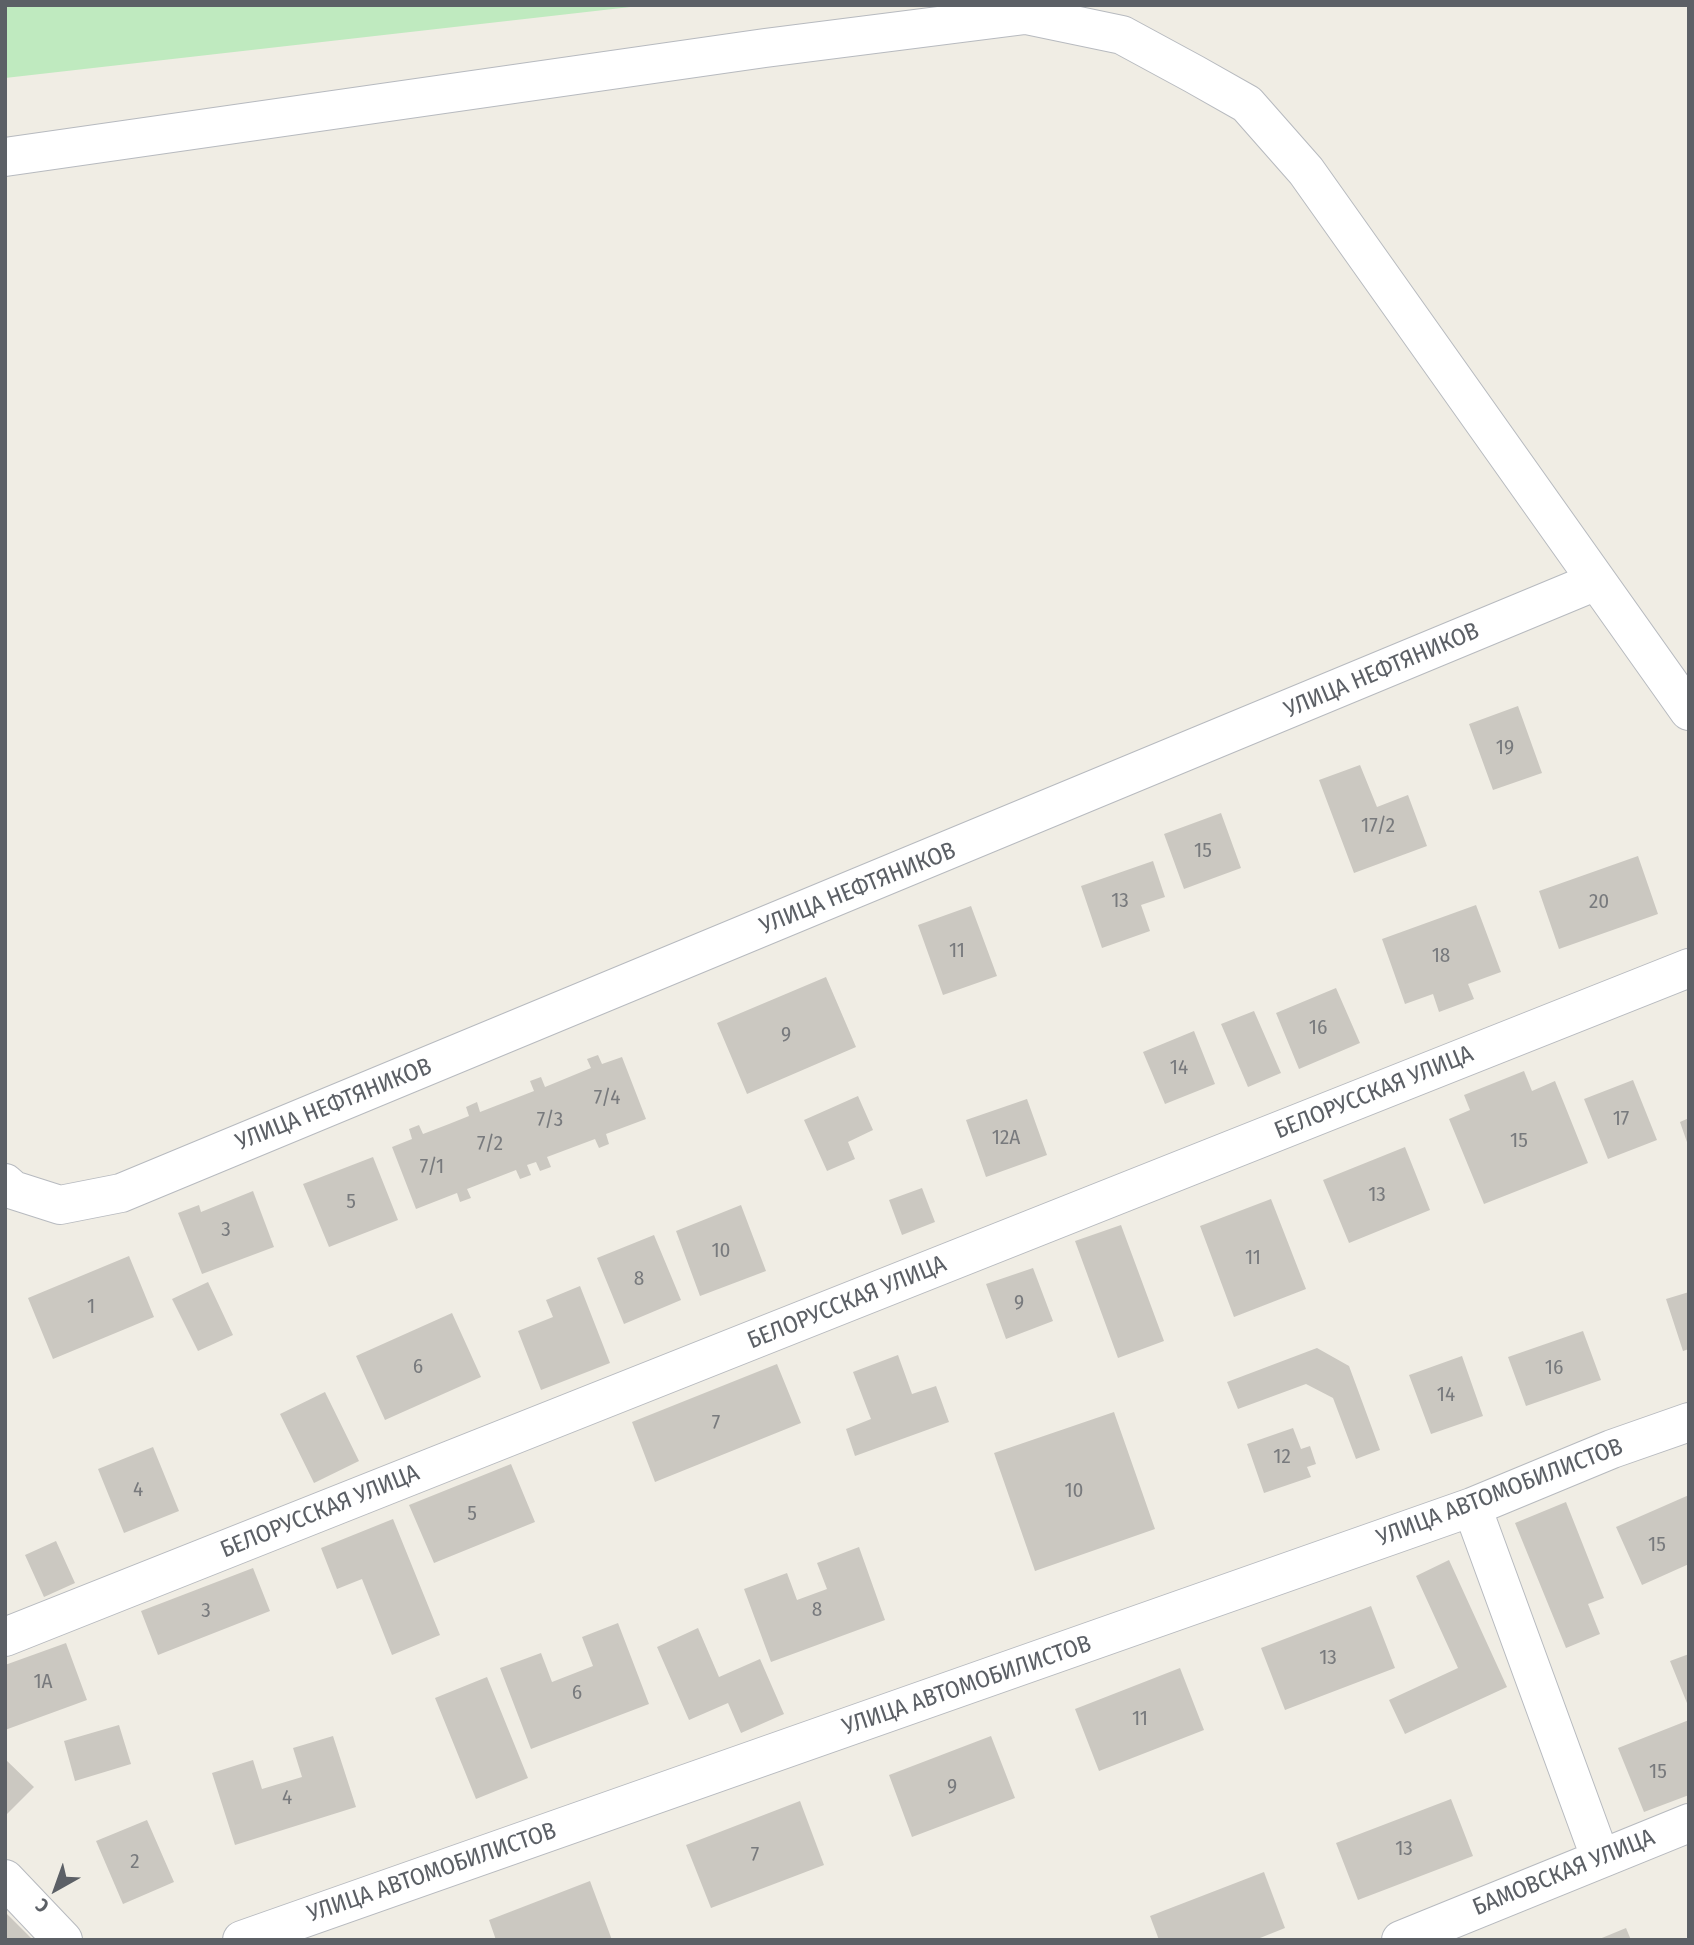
<!DOCTYPE html>
<html>
<head>
<meta charset="utf-8">
<style>
  body { margin:0 }
  #map { position:relative; width:1694px; height:1945px; overflow:hidden; background:#f0ede4; font-family:"Fira Sans Condensed",sans-serif }
  canvas { display:block }
  .frame { position:absolute; inset:0; border:7px solid #5c6066; pointer-events:none }
  .north { position:absolute; left:21px; top:1854px; width:70px; height:70px; -webkit-text-stroke:5px #fff; paint-order:stroke; rotate:220deg; font-size:19px; font-weight:700; line-height:28px; text-align:center; color:#5c6066 }
  .north::after { content:''; display:block; margin:auto; width:24px; height:32px; background:#5c6066; clip-path:polygon(50% 0,100% 100%,50% 72%,0 100%) }
</style>
</head>
<body>
<div id="map">
<canvas width="1694" height="1945"></canvas>
<div class="frame"></div>
<div class="north">С</div>
</div>
<script>
const ctx = document.querySelector('canvas').getContext('2d');
ctx.lineJoin = 'round';
function fillPath(path, color) {
  ctx.fillStyle = color;
  ctx.fill(path, 'evenodd');
}
function strokePath(path, color, width, dash) {
  ctx.strokeStyle = color;
  ctx.lineWidth = width;
  ctx.lineCap = dash ? 'butt' : 'round';
  ctx.setLineDash(dash || []);
  ctx.stroke(path);
}
function drawText(font, color, halo, rows, align = 'center') {
  ctx.font = font + ' "Fira Sans Condensed",sans-serif';
  ctx.lineWidth = 6;
  ctx.setLineDash([]);
  ctx.textBaseline = 'middle';
  ctx.strokeStyle = halo;
  ctx.fillStyle = color;
  for (const [text, x, y, turn = 0] of rows) {
    ctx.save();
    ctx.translate(x, y);
    ctx.rotate((+turn || 0) * Math.PI / 180);
    ctx.textAlign = isNaN(turn) ? turn : align;
    if (halo) ctx.strokeText(text, 0, 0);
    ctx.fillText(text, 0, 0);
    ctx.restore();
  }
}
fillPath(new Path2D(`
  M5,5H648L5,78Z`), '#bfeabf');
fillPath(new Path2D(`
  M1518,706L1542,773L1493,790L1469,724Z
  M1360,765L1377,807L1408,795L1427,846L1354,873L1319,780Z
  M1221,813L1241,868L1184,889L1164,834Z
  M1638,856L1658,914L1559,949L1539,891Z
  M1153,861L1165,897L1141,905L1150,931L1102,948L1081,886Z
  M1476,905L1501,972L1468,984L1474,999L1439,1012L1433,994L1405,1004L1382,939Z
  M971,906L997,976L943,995L918,925Z
  M826,977L856,1047L747,1094L717,1023Z
  M1336,988L1360,1043L1299,1069L1276,1013Z
  M1254,1011L1281,1073L1248,1087L1221,1024Z
  M1194,1031L1215,1084L1165,1104L1143,1052Z
  M598,1055L602,1064L622,1057L646,1119L606,1134L609,1144L599,1148L595,1139L547,1157L551,1167L540,1171L536,1162L527,1165L531,1175L520,1179L516,1170L467,1189L471,1198L460,1202L457,1193L416,1209L392,1147L412,1139L409,1129L419,1125L423,1134L449,1124L469,1116L466,1107L477,1102L480,1112L534,1091L530,1081L541,1077L545,1087L591,1068L587,1059Z
  M1524,1071L1532,1091L1555,1081L1588,1163L1484,1204L1449,1119L1470,1110L1464,1095Z
  M1633,1080L1657,1140L1608,1159L1584,1099Z
  M858,1096L873,1130L848,1142L855,1159L827,1171L804,1120Z
  M1027,1099L1047,1155L986,1177L966,1120Z
  M1689,1118V1145H1688L1680,1122Z
  M1405,1147L1430,1210L1349,1243L1323,1180Z
  M373,1157L398,1220L329,1247L303,1184Z
  M922,1188L935,1222L902,1235L889,1200Z
  M253,1191L274,1247L202,1274L178,1213L199,1205L201,1212Z
  M1271,1199L1306,1289L1234,1317L1200,1226Z
  M741,1205L766,1271L700,1296L676,1231Z
  M1121,1225L1164,1341L1118,1358L1075,1241Z
  M654,1235L681,1300L624,1324L597,1258Z
  M129,1256L154,1317L53,1359L28,1298Z
  M1033,1268L1053,1321L1006,1339L986,1284Z
  M208,1282L233,1335L198,1351L172,1299Z
  M580,1286L610,1363L541,1390L518,1331L553,1317L546,1300Z
  M1689,1292V1349L1683,1351L1666,1299Z
  M452,1313L481,1377L385,1420L356,1356Z
  M1583,1331L1601,1380L1526,1406L1508,1357Z
  M1317,1348L1349,1366L1380,1450L1356,1459L1333,1398L1306,1384L1238,1409L1227,1382Z
  M898,1355L912,1394L936,1386L949,1422L855,1456L846,1429L871,1419L853,1372Z
  M1462,1356L1483,1416L1431,1434L1409,1375Z
  M777,1364L801,1423L655,1482L632,1422Z
  M325,1392L359,1461L314,1483L280,1414Z
  M1114,1412L1155,1529L1035,1571L994,1453Z
  M1293,1428L1301,1449L1310,1446L1316,1464L1307,1467L1311,1477L1264,1493L1247,1444Z
  M153,1447L179,1511L124,1533L98,1469Z
  M511,1464L535,1522L434,1563L409,1505Z
  M1689,1495V1564L1642,1585L1616,1527Z
  M1566,1502L1604,1598L1588,1604L1600,1634L1566,1648L1515,1523Z
  M393,1519L440,1635L392,1655L362,1579L337,1589L321,1548Z
  M56,1541L75,1583L44,1597L25,1555Z
  M859,1547L885,1620L771,1662L744,1589L787,1573L797,1600L827,1589L817,1563Z
  M1449,1560L1507,1687L1405,1734L1389,1700L1458,1668L1416,1576Z
  M253,1568L270,1611L158,1655L141,1611Z
  M1371,1606L1395,1668L1285,1710L1261,1648Z
  M618,1623L649,1704L531,1749L500,1668L541,1653L552,1682L593,1666L582,1637Z
  M698,1628L719,1677L760,1659L784,1714L741,1733L728,1703L689,1720L657,1647Z
  M66,1643L87,1700L5,1730V1665Z
  M1689,1654V1708L1670,1661Z
  M1180,1668L1204,1730L1099,1771L1075,1709Z
  M487,1677L528,1778L476,1799L435,1698Z
  M1689,1720V1795L1644,1812L1618,1748Z
  M119,1725L131,1764L75,1781L64,1741Z
  M333,1736L356,1807L235,1845L212,1773L253,1760L262,1789L302,1777L293,1748Z
  M991,1736L1015,1798L912,1837L889,1775Z
  M5,1759L34,1787L5,1816Z
  M1451,1799L1473,1856L1358,1900L1336,1843Z
  M800,1801L824,1865L711,1908L686,1845Z
  M147,1820L174,1882L123,1904L96,1841Z
  M1264,1872L1285,1928L1255,1940H1159L1150,1916Z
  M590,1881L612,1940H496L489,1920Z
  M5,1912L33,1940H5Z
  M1626,1928L1631,1940H1597Z`), '#cbc8c1');
const minor = new Path2D(`
  M1026,15L1122,35L1194,74L1247,104L1306,171L1689,711
  M5,157L765,48L1025,15L1059,5
  M5,1183L13,1190L60,1205L121,1193L1594,582
  M1472,1507L1600,1857
  M5,1637L1689,968
  M5,1879L63,1940
  M242,1940L1472,1507L1612,1449L1689,1422
  M1401,1940L1689,1823`);
strokePath(minor, '#b7babf', 40);
strokePath(minor, '#fff', 38);
drawText('21px', '#787a7d', null, [
  ["19",1505,748],
  ["17/2",1378,826],
  ["15",1203,851],
  ["13",1120,901],
  ["20",1599,902],
  ["11",957,951],
  ["18",1441,956],
  ["16",1318,1028],
  ["9",786,1035],
  ["14",1179,1068],
  ["7/4",607,1098],
  ["17",1621,1119],
  ["7/3",550,1120],
  ["12А",1006,1138],
  ["15",1519,1141],
  ["7/2",490,1144],
  ["7/1",432,1167],
  ["13",1377,1195],
  ["5",351,1202],
  ["3",226,1230],
  ["10",721,1251],
  ["11",1253,1258],
  ["8",639,1279],
  ["9",1019,1303],
  ["1",91,1307],
  ["6",418,1367],
  ["16",1554,1368],
  ["14",1446,1395],
  ["7",716,1423],
  ["12",1282,1457],
  ["4",138,1490],
  ["10",1074,1491],
  ["5",472,1514],
  ["15",1657,1545],
  ["8",817,1610],
  ["3",206,1611],
  ["13",1328,1658],
  ["1А",43,1682],
  ["6",577,1693],
  ["11",1140,1719],
  ["15",1658,1772],
  ["9",952,1787],
  ["4",287,1798],
  ["13",1404,1849],
  ["7",755,1855],
  ["2",135,1862]
]);
drawText('24px', '#5c6066', '#fff', [
  ["УЛИЦА НЕФТЯНИКОВ",1382,671,-23],
  ["УЛИЦА НЕФТЯНИКОВ",858,889,-22],
  ["БЕЛОРУССКАЯ УЛИЦА",1374,1093,-22],
  ["УЛИЦА НЕФТЯНИКОВ",334,1105,-22],
  ["БЕЛОРУССКАЯ УЛИЦА",847,1303,-22],
  ["УЛИЦА АВТОМОБИЛИСТОВ",1500,1493,-21],
  ["БЕЛОРУССКАЯ УЛИЦА",320,1512,-22],
  ["УЛИЦА АВТОМОБИЛИСТОВ",967,1686,-19],
  ["УЛИЦА АВТОМОБИЛИСТОВ",432,1873,-19],
  ["БАМОВСКАЯ УЛИЦА",1564,1873,-22]
]);
</script>
</body>
</html>
